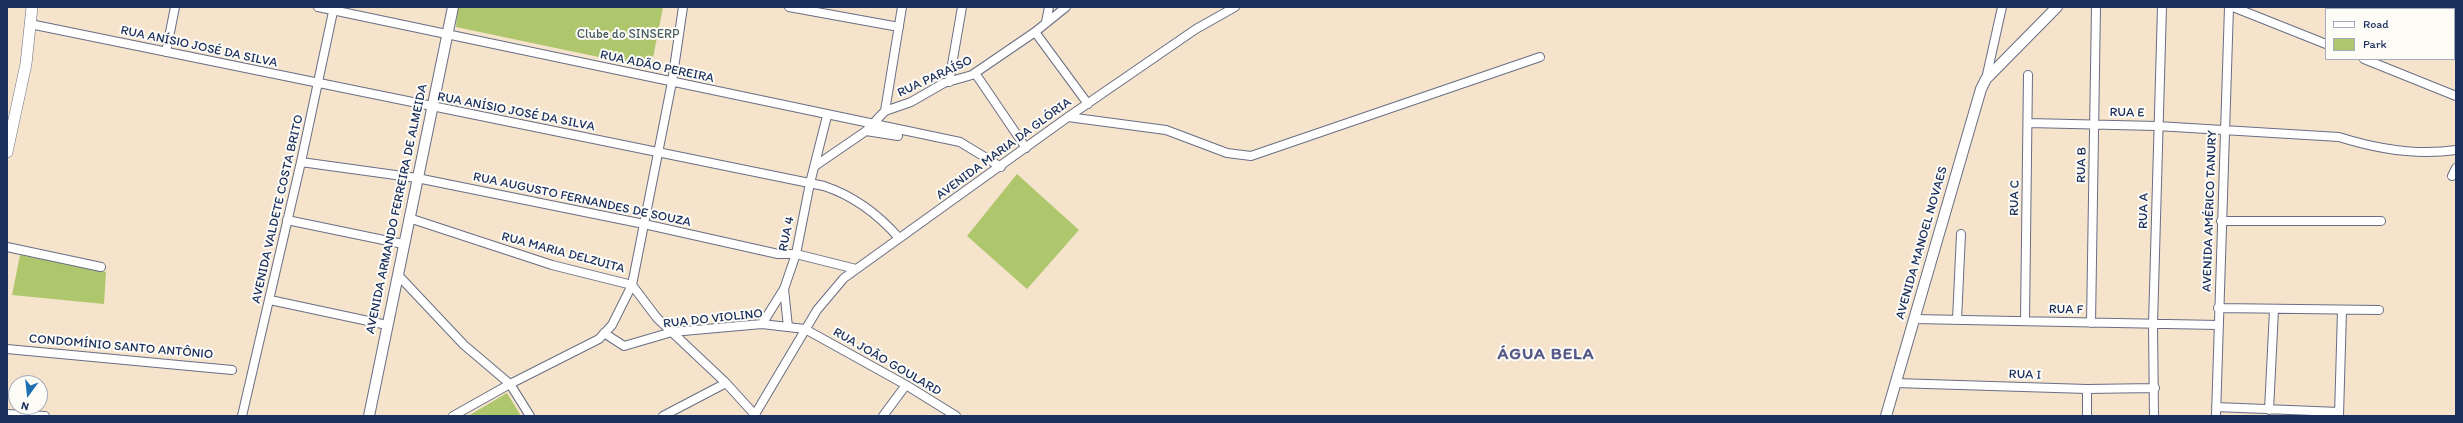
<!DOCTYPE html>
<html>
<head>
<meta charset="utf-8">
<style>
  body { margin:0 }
  #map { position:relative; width:2463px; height:423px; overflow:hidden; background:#f6e3cb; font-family:Itim,sans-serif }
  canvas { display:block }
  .frame { position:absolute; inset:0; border:8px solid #1b2f5e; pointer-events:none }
  .legend { position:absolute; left:2325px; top:8px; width:130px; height:52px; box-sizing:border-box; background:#fdfcf7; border:1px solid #a3aaba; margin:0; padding:5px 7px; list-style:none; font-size:12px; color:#1b2f5e }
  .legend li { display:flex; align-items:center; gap:8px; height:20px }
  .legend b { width:20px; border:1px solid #a3aaba }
  .north { position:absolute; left:8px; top:375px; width:40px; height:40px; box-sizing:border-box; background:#fdfcf7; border:1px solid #a3aaba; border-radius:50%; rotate:195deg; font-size:11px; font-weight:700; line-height:16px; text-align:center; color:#1b2f5e }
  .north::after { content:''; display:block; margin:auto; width:14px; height:18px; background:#1f6fb2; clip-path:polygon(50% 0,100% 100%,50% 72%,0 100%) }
</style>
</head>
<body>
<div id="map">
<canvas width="2463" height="423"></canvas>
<div class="frame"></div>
<ul class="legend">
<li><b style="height:5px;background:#fff"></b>Road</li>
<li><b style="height:11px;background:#aec76c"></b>Park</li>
</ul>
<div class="north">N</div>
</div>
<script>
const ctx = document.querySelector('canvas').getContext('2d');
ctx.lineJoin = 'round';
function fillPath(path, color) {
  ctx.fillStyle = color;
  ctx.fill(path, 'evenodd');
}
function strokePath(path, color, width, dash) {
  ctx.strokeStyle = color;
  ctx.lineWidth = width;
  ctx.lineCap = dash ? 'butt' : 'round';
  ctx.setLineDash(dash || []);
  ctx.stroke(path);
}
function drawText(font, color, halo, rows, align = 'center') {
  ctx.font = font + ' Itim,sans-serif';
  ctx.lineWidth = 4;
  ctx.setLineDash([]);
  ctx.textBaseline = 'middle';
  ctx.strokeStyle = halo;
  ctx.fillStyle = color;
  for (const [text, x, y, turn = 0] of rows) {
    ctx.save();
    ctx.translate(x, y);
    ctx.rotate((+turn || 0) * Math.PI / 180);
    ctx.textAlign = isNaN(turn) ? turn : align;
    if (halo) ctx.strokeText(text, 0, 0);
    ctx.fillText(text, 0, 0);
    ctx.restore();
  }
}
fillPath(new Path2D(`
  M458,7H663L651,68L456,27Z
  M1017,174L1079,230L1027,289L967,236Z
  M20,255L106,272L104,304L12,295Z
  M507,393L521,416H468Z`), '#aec76c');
const minor = new Path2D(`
  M318,7L960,142L1001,167
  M789,7L899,27
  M2233,7L2326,44
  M1046,22L1049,7
  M30,24L824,186C854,196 878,214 899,238
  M1035,32L1088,104
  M166,52L175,7
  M2364,59L2456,96
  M975,73L1026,148
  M1986,79L2002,7
  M949,82L962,7
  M885,111L902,7
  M1068,117L1166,130L1227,153L1251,156L1540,57
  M2028,123L2157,126L2339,137C2377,149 2416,156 2456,150
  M866,131L898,136
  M301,162L417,178L644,224L778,254H796L856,269
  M815,166L866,131L885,111L911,102L944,83L972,75L1035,32L1066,7
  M2452,176L2456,168
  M409,218L552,265L632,285L657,318L726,383L756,416
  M287,220L403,244
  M2221,221H2381
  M7,247L101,267
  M398,275L464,345L510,384L530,416
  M784,289L788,327
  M270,300L387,325
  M2218,308L2379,310
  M1914,319L2218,325
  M1957,320L1961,234
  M2025,321L2028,75
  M2091,323L2096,7
  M762,324L784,289L796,254L810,183L827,116
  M604,333L624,346L672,332L762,324L805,329L906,385L956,416
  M7,349L232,370
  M1895,383L2087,389L2155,388
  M2216,407L2339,412
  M2269,410L2274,310
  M7,414L45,416
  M242,416L301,162L334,7
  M453,416L510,384L599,339L612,325L632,285L672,82L683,7
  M663,416L726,383
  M754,416L817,310L844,278L1068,117L1196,29L1235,7
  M883,416L906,385
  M2087,416V389
  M2154,416L2153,324L2162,7
  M2216,416L2229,7
  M2339,416L2342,310`);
const tertiary = new Path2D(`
  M369,416L453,7
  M1886,416L1981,89L1986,79L2057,7`);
const secondary = new Path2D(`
  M7,152L26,64L32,7`);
strokePath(minor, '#686e84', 10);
strokePath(tertiary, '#686e84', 12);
strokePath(secondary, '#686e84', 12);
strokePath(minor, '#fff', 8);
strokePath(tertiary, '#fff', 10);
strokePath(secondary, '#fff', 11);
drawText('13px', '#475d62', '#fdfcf7', [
  ["Clube do SINSERP",628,35]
]);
drawText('13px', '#1b2f5e', '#fdfcf7', [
  ["RUA ANÍSIO JOSÉ DA SILVA",199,47,12],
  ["RUA ADÃO PEREIRA",657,67,12],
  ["RUA PARAÍSO",935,77,-25],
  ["RUA ANÍSIO JOSÉ DA SILVA",516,112,11],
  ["RUA E",2127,113,1],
  ["AVENIDA MARIA DA GLÓRIA",1004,149,-36],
  ["RUA B",2082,165,-89],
  ["RUA C",2015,198,-89],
  ["RUA AUGUSTO FERNANDES DE SOUZA",582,200,12],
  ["AVENIDA VALDETE COSTA BRITO",278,209,-77],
  ["AVENIDA ARMANDO FERREIRA DE ALMEIDA",397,209,-78],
  ["RUA A",2144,211,-89],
  ["AVENIDA AMÉRICO TANURY",2210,211,-88],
  ["RUA 4",787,234,-78],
  ["AVENIDA MANOEL NOVAES",1922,243,-74],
  ["RUA MARIA DELZUITA",563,253,15],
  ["RUA F",2066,310,1],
  ["RUA DO VIOLINO",713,319,-6],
  ["CONDOMÍNIO SANTO ANTÔNIO",121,347,5],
  ["RUA JOÃO GOULARD",887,362,30],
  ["RUA I",2025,375,2]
]);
ctx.letterSpacing = '1px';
drawText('bold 17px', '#565a88', '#fdfcf7', [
  ["ÁGUA BELA",1546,355]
]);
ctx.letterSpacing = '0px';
</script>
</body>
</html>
